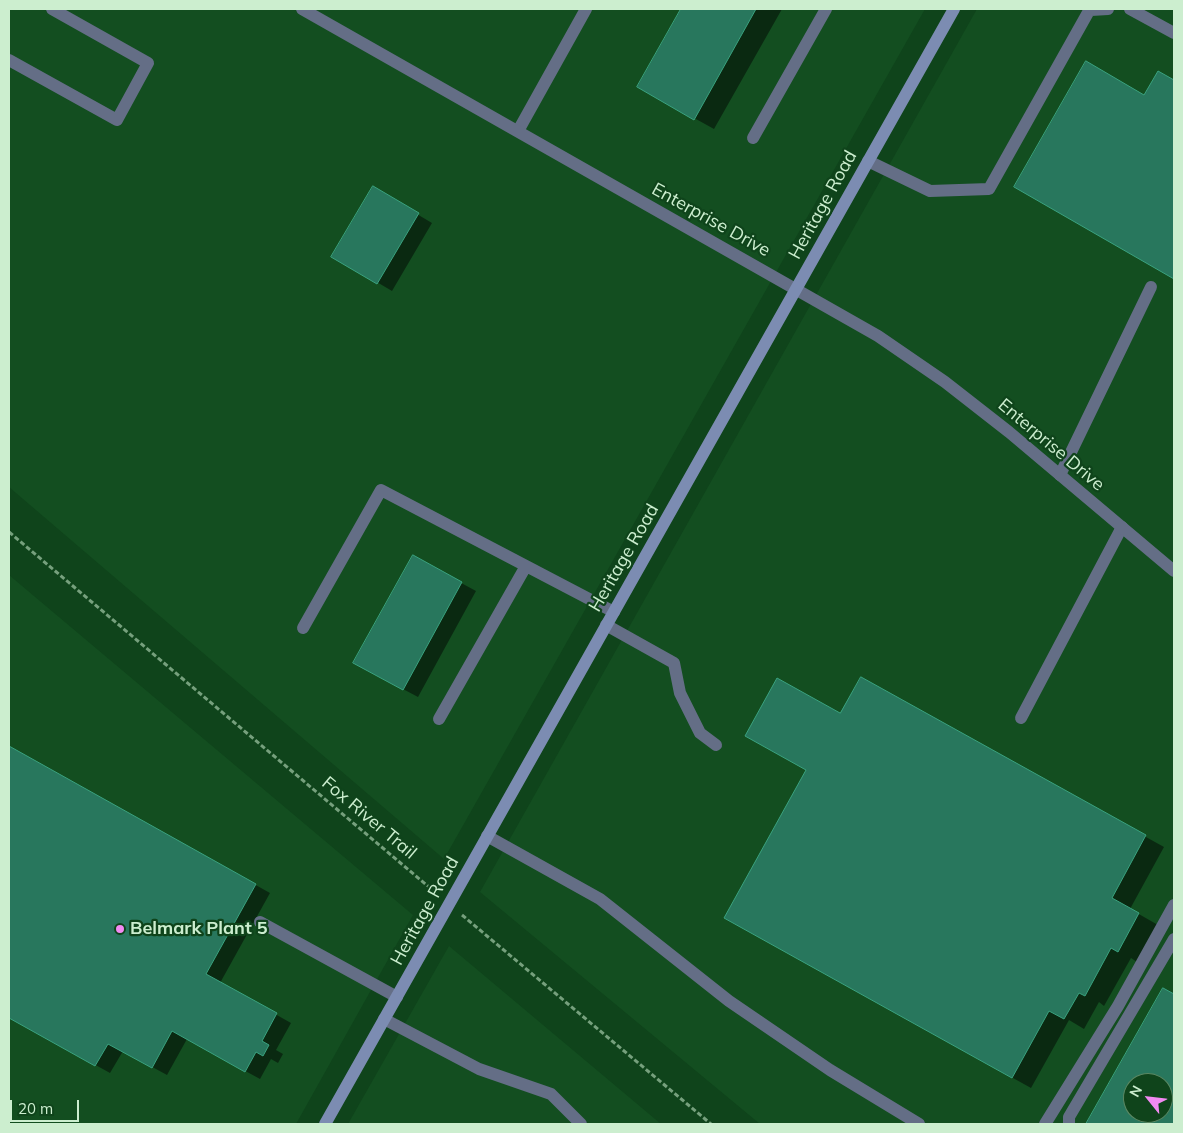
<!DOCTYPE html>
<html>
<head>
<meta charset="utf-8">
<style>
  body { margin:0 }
  #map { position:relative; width:1183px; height:1133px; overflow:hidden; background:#0f441b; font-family:Mulish,sans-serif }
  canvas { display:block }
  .frame { position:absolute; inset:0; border:10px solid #cceecf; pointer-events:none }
  .north { position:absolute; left:1123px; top:1073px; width:50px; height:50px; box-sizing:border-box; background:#0f441b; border:1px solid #5b8863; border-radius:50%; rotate:299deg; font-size:14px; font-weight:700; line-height:20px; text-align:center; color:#cceecf }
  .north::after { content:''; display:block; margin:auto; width:18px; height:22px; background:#f28af2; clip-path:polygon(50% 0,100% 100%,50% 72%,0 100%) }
  .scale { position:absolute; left:10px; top:1100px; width:69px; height:22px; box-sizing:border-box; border:2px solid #cceecf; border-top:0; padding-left:6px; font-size:15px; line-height:18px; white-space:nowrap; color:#cceecf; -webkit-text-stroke:4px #0f441b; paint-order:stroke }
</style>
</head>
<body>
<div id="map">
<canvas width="1183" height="1133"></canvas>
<div class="frame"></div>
<div class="north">N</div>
<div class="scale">20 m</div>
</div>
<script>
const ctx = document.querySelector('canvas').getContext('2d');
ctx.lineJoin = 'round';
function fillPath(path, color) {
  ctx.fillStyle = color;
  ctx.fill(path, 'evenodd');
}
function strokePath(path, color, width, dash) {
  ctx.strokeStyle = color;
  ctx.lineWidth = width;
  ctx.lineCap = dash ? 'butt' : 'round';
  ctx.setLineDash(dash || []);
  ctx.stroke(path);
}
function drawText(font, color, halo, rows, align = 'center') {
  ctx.font = font + ' Mulish,sans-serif';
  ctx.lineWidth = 4.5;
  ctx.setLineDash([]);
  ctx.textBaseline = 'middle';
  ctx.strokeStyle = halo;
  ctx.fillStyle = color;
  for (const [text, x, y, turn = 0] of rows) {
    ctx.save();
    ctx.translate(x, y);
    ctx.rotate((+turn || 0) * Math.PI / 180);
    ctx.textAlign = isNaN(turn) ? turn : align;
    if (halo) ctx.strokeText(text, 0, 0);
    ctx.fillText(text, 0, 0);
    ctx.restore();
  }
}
fillPath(new Path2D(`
  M9,9H925L444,859L9,487Z
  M977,9H1174V1124H760L480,892ZM1133,1083H1163V1113H1133Z
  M9,575L413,915L296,1124H9Z
  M449,946L661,1124H348Z`), '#134e20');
fillPath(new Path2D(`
  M682,9H782L714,129L638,87Z
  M1159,73L1174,81V278L1016,187L1145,96Z
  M373,188L432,223L392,291L333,256Z
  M413,557L476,591L418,697L369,671Z
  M861,679L1164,847L1130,909L1158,925L1137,962L1131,958L1104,1006L1099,1002L1084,1029L1069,1020L1031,1088L745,929L841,715Z
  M9,747L270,893L220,983L291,1023L276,1050L283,1054L278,1063L271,1059L260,1079L187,1039L167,1075L123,1051L110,1073L9,1017Z
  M1163,990L1174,996V1124H1088ZM1133,1083H1163V1113H1133Z`), '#0007');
const building = new Path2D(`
  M681,9H756L694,120L637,87Z
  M1086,61L1144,95L1158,71L1174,80V279L1014,187Z
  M373,186L419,213L377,284L331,257Z
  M413,555L462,582L403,690L353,663Z
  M861,677L1146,835L1112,898L1139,913L1118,952L1111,948L1085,996L1079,993L1064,1019L1049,1011L1012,1078L724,918L806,770L745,736L777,678L840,713Z
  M9,746L256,884L206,974L277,1013L262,1041L269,1045L263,1056L256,1052L245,1072L172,1031L152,1068L108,1044L95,1066L9,1018Z
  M1163,988L1174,994V1124H1086ZM1133,1083H1163V1113H1133Z`);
fillPath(building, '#28775d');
strokePath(building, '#3aa27f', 1);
strokePath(new Path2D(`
  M9,532L436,893
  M462,915L711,1124`), '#76a07d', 3, [5, 2.5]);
strokePath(new Path2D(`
  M1130,9L1174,33
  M1091,10L1108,9
  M9,60L117,120L148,63L52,9
  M518,131L586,9
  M753,138L826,9
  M868,161L930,191L989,189L1090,9
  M1060,475L1151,287
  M606,625L674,663L680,693L700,733L716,745
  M303,628L381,490L614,612
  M1021,718L1122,527
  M439,719L526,566
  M487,836L600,899L729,1001L830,1070L919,1124
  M260,922L397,997
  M384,1019L479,1069L551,1094L581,1124
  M1045,1124L1118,1006L1174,905
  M1069,1124V1117L1174,939`), '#646e86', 12);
strokePath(new Path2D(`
  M302,9L878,336L945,382L1009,432L1174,571`), '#646e86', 12);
strokePath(new Path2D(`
  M325,1124L954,9`), '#7c8cb2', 12);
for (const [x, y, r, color] of [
  [120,929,5,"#f28af2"]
]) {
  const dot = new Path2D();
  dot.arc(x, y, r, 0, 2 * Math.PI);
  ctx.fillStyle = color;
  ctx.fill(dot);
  strokePath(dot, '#0f441b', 2);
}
drawText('18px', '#cceecf', '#0f441b', [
  ["Heritage Road",823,205,-61],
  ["Enterprise Drive",711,220,29],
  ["Enterprise Drive",1051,445,40],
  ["Heritage Road",624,558,-60],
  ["Fox River Trail",369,818,40],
  ["Heritage Road",425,911,-61]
]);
drawText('bold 18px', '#cceecf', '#0f441b', [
  ["Belmark Plant 5",130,929]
], 'left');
</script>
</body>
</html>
